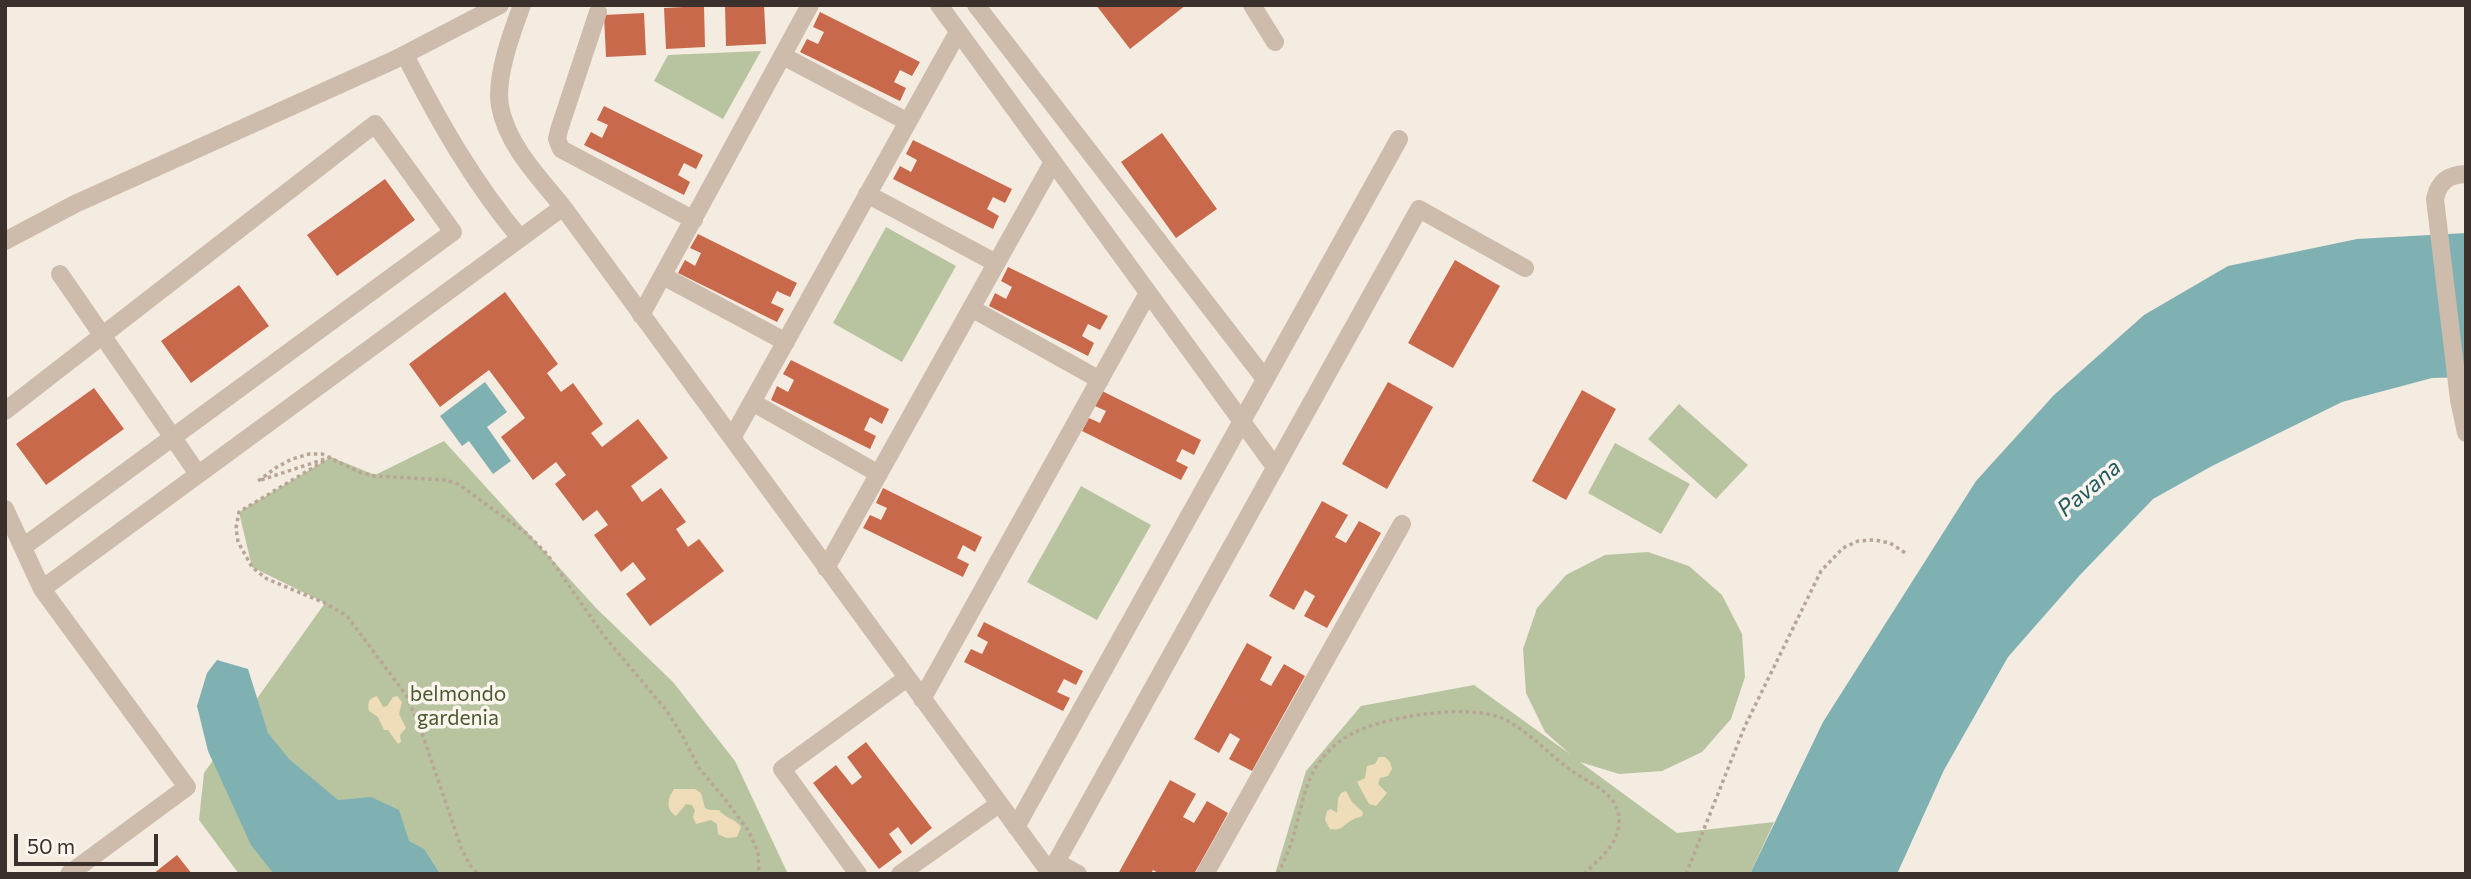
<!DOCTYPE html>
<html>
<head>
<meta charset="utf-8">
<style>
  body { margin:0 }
  #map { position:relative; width:2471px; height:879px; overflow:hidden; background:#f4ebe1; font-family:Commissioner,sans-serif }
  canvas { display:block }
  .frame { position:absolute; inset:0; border:7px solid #3b302b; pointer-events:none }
  .scale { position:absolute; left:14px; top:834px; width:144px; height:32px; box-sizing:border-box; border:4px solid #3b302b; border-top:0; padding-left:9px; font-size:21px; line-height:24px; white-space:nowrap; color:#3b302b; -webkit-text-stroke:5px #fbf5ee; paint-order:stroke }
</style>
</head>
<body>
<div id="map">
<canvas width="2471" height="879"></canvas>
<div class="frame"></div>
<div class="scale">50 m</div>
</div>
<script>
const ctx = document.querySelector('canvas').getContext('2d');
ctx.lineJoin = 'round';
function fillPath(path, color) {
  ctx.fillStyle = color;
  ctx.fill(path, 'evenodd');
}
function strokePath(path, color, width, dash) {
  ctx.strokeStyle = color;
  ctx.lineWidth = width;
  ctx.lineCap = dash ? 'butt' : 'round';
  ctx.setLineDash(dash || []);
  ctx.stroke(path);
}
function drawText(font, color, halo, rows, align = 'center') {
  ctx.font = font + ' Commissioner,sans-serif';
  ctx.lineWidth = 7;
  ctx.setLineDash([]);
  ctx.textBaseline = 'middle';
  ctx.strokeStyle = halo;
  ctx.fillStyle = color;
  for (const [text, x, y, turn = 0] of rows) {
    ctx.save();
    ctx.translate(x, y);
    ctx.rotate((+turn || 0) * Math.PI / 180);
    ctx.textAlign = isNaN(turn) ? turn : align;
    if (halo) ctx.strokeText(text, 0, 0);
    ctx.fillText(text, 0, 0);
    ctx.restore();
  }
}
fillPath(new Path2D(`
  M761,51L723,119L654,81L668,55Z
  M886,227L956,266L902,362L833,323Z
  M1679,404L1748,465L1716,499L1648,439Z
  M444,441L597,609L673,682L735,761L788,874H239L199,820L204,773L325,603L252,567L239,512L331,457L375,475Z
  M1615,443L1690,484L1661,534L1588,493Z
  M1081,486L1151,525L1097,620L1027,582Z
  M1648,552L1689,566L1722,595L1742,634L1745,677L1731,719L1702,752L1662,771L1619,774L1580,762L1677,833L1774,822L1750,874H1275L1306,771L1361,706L1474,685L1570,754L1545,732L1526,693L1523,649L1537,608L1566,575L1605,555Z`), '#b8c4a0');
fillPath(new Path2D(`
  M377,696L383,707L387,706L393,697L397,696L402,702L399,714L406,728L400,735L401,742L398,744L388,730H384L378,717L369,711C367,703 369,698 377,696Z
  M1379,757H1385L1390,762L1392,769L1388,776L1380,778L1378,784L1387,793L1376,806L1369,804L1357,782L1365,778L1367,766L1375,764Z
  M674,789H695L701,793L705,808L710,810H719C725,818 734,818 741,827L737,837L726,838L718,834L717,824L711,820L696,824L693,817L695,811L692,805L686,804L676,816C665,809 668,798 674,789Z
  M1346,791L1352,802L1363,812L1362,816C1358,818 1355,818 1352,820C1343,825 1343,831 1330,829L1325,820L1327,811L1331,809L1337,813L1338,799L1341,793Z`), '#efdcb8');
fillPath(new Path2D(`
  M2466,233V377L2432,378L2342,402L2212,466L2153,499L2080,575L2008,657L1944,770L1897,874H1750L1823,722L1976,481L2054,395L2144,315L2228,266L2357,239Z
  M485,382L507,412L487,427L511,461L493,474L469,441L462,446L440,416Z
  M217,660L248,669L268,733L289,759L338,800L371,797L399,810L409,841L424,849L440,874H274L251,845L208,751L197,706L207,673Z`), '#7fb0b2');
fillPath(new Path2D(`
  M725,5H764L766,44L726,46Z
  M1096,5H1186L1130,49Z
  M704,6L705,47L666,49L664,8Z
  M820,12L920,62L912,76L900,70L894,82L906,88L900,101L800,52L807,39L818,44L824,32L813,27Z
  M644,13L646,55L606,57L604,15Z
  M604,106L703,155L696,169L684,163L678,175L690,182L684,195L584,145L591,132L602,138L608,125L597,120Z
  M1162,133L1217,209L1176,238L1121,162Z
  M913,140L1012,189L1005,203L993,197L987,209L999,216L993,229L893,179L900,166L911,172L917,160L906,154Z
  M385,179L415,220L337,276L307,235Z
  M698,234L797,283L790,297L777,291L771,303L784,309L777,322L678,273L685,260L695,266L701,253L690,248Z
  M1455,260L1500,286L1453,368L1408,343Z
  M1008,267L1108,316L1100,330L1088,324L1082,336L1094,343L1088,356L989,306L995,293L1006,299L1012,287L1001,281Z
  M239,285L269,326L191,383L161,341Z
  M505,292L558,364L547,373L561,392L573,383L603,424L591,433L602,447L638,419L668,458L631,486L642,502L661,488L686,522L676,529L688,547L699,539L724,571L650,626L626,594L646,579L633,562L621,572L594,535L608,525L597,510L583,521L555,484L566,475L556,462L533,480L501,437L525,418L489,370L440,407L409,364Z
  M791,360L889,409L882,424L870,417L864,430L876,436L870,449L771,400L777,386L788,392L794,380L783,374Z
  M1388,382L1433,407L1387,489L1342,464Z
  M94,388L124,429L46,485L16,444Z
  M1582,390L1616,409L1566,500L1532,481Z
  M1102,391L1201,440L1194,455L1182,449L1176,461L1188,467L1181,480L1082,431L1089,418L1100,423L1106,411L1095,406Z
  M883,488L982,537L975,552L963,545L957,558L969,564L963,577L863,528L870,515L881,520L887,508L876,503Z
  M1322,501L1348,515L1335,537L1346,543L1359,521L1381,533L1327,628L1304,616L1315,596L1305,590L1294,610L1269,596Z
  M984,622L1083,671L1076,685L1064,679L1057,692L1070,698L1063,711L964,662L971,649L982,654L988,642L977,636Z
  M1247,643L1272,657L1260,680L1271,686L1284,664L1305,676L1252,771L1229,759L1240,739L1230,733L1219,753L1194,739Z
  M866,742L932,828L911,845L898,827L889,834L902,852L879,869L813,783L836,765L852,785L862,777L847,757Z
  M1170,780L1196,794L1183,817L1194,823L1207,801L1228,813L1216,835L1194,874H1160L1153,870L1151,874H1118Z
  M177,855L192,874H153Z`), '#c8694b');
strokePath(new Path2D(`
  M331,457L258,481L277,467L292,459L309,454H322L359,472L375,476L446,480L458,484L526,533L547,554L604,636L666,710L682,735L699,768L728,803L749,832L758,852L759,874
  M324,461L239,512L236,528L238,542L252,567L267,579L325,603L347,616L406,695L421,730L462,850L470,865L478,874
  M1278,874C1284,861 1290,848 1294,834C1301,810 1305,780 1321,760C1329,749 1341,739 1353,733C1386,716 1471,703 1504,719C1530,732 1549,755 1572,771C1592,785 1620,793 1619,823C1618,845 1598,860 1584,874
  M1686,874L1745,726L1821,571L1843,548L1858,541L1875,540L1890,543L1907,554`), '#b9a596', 3.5, [3.5, 3.5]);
strokePath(new Path2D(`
  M522,5C512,32 495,77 500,106C507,145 539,177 563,207L1051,874
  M939,5L1275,467
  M976,5L1265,379
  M1252,5L1275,42
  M598,12L559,130L557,139L561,149L694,220
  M405,55C438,120 473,182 520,238
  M783,56L908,122
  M2466,174C2448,175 2439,181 2435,199L2459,400L2466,433
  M867,194L996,263
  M5,241L75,204L394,60L500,5
  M60,274L198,474
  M663,276L786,342
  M971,308L1100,380
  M641,315L810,5
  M752,402L879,474
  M5,411L375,124L453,232L23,547
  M732,438L958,32
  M5,509L42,589
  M826,568L1053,162
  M922,699L1148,293
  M1016,827L1399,139
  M1056,862L1078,874
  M1050,873L1419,209L1525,268
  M69,874L187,787L42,589L563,207
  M858,874L782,769L907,678
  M900,874L999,804
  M1205,874L1402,524`), '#cdbbac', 18);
drawText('21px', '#4a5a2e', '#fbf5ee', [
  ["belmondo",458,694],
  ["gardenia",458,718]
]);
drawText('italic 23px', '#1f5a5e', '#fbf5ee', [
  ["Pavana",2089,488,-40]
]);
</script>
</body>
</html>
